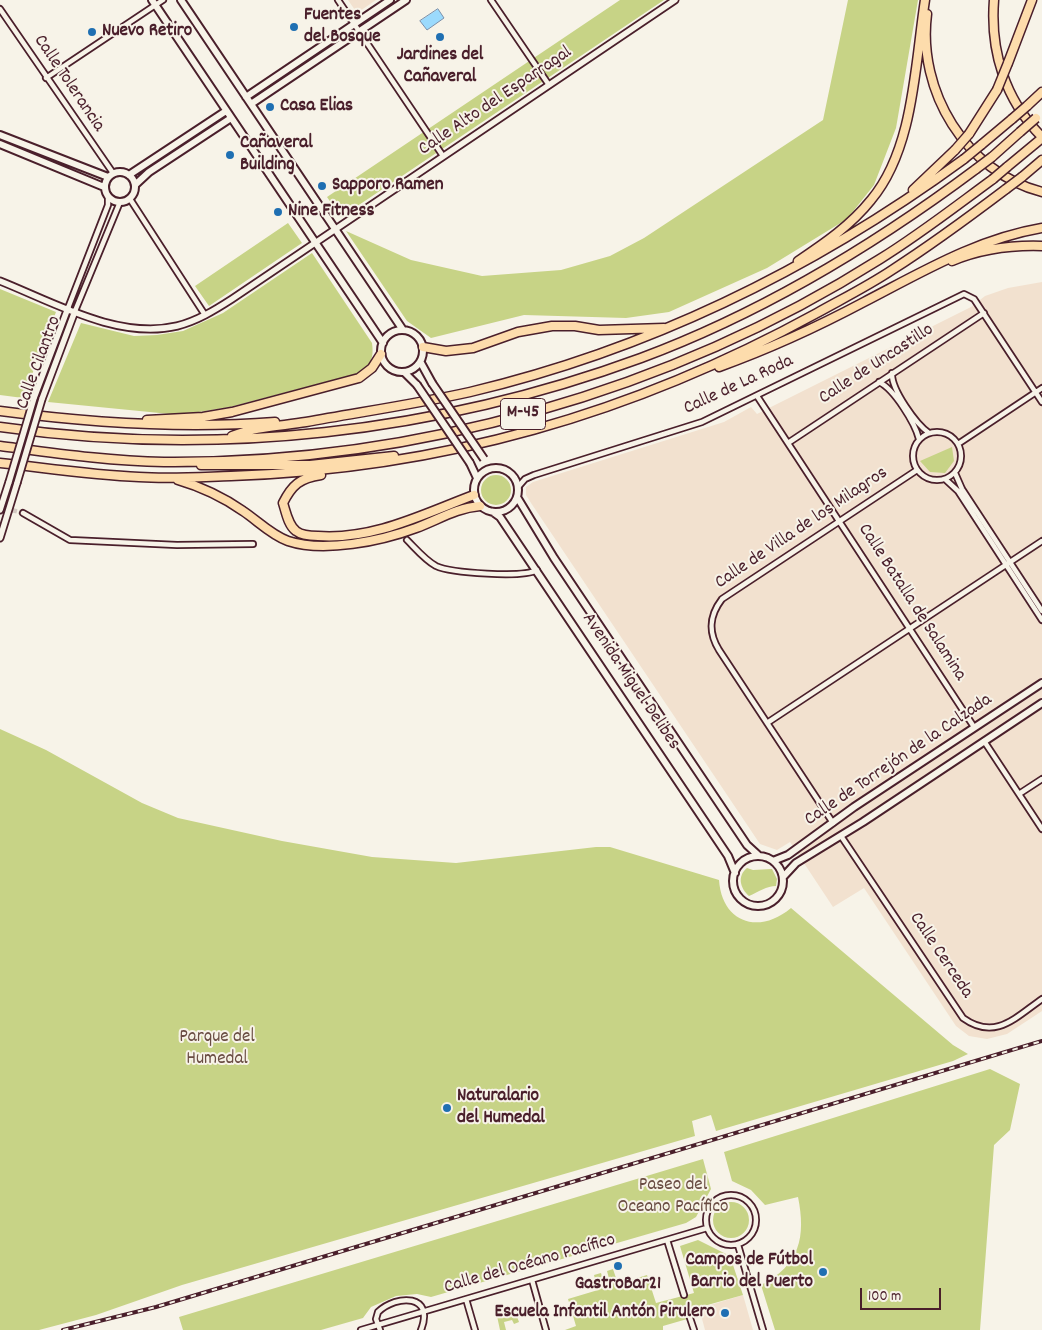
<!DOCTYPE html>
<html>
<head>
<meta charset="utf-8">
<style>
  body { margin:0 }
  #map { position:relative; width:1042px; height:1330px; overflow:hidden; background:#f7f3e8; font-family:Dekko,sans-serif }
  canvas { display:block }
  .scale { position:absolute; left:860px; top:1288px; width:81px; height:22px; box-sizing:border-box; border:2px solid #4a1f2b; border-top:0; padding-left:6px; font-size:15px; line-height:18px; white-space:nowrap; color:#4a1f2b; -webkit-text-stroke:4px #f7f3e8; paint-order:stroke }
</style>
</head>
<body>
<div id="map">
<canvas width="1042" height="1330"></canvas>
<div class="scale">100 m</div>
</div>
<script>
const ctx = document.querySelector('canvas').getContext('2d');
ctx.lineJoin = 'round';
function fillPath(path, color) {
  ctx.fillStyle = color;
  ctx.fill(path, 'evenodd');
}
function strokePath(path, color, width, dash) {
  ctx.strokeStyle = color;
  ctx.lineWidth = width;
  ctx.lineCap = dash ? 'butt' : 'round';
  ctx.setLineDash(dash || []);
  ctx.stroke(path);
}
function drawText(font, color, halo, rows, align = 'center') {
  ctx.font = font + ' Dekko,sans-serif';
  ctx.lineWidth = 4;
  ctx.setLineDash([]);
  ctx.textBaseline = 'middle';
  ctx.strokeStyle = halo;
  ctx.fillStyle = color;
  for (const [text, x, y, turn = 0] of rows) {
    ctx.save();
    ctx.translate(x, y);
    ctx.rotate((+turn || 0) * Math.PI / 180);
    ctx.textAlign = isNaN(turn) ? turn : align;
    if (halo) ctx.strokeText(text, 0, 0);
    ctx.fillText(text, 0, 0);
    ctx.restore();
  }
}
fillPath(new Path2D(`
  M348,0H376L357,13Z
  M1042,282V1011L1007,1034L987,1039L969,1036L956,1026L864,888L833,907L790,842L777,850L760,844L531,503L526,495V487L533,482L724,422L751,407L757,414L971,307L985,296L1008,288Z
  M743,1295L753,1330H705L701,1315L704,1307Z`), '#f2e1cf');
fillPath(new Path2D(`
  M620,0H664L341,217L327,197Z
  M848,0H918L896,128L874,185L847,219L767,268L669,312L626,318L524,315L431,338L407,321L346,231L411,260L482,276L561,270L610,256L644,238L823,120Z
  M288,223L302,243L209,306L195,286Z
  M312,253L372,343C374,358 371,365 359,373L230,407L180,415L48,402L81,323L134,336L157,335L183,331L223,313Z
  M0,289L56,312L23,398L0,395Z
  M952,447L954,461L945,473L930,472L920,461Z
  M481 490a15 15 0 1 1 30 0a15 15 0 1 1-30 0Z
  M0,729L46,750L142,803L178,818L282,841L372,857L456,863L596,847H610L719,880C722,923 759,935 791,908L953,1045L968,1054L953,1061L716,1131L711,1115L692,1121L695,1136L182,1285L96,1315L39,1330H0Z
  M747,868L753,870L772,869L777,879L776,886C767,886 758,892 749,896C740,888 737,876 747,868Z
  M990,1069L1020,1084L1010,1130L994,1145L980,1330H775L761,1285C800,1265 806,1237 798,1197L765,1205L751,1190L732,1181L724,1152Z
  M703,1159L711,1189L696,1217L686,1223L431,1297L417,1294L396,1296L371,1307L363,1318L321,1330H183L179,1317Z
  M713 1220a18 18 0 1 1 36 0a18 18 0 1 1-36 0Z
  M698,1240L730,1256L743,1295L704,1306L701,1315L663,1326V1330H565L576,1326L568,1299L598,1290L594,1275L601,1273L605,1287L611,1286L607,1271L613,1269L618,1284L647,1275L656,1303L694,1293L680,1246Z
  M515,1311L519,1322L514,1324L512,1320L504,1322L506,1330H500L497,1316Z`), '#c7d386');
const water = new Path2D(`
  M438,9L444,18L427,30L420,21Z`);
fillPath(water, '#9bdafd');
strokePath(water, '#7b8fa9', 1);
strokePath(new Path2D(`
  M0,507L23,513`), '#d4c9c2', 4.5, [4.5, 2]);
const minor = new Path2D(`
  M338,0L443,156
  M491,0L549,85
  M0,9L113,173
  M46,78L163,0
  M130,199L205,315
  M68,308L108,205V197
  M75,311L120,202
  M892,373C891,389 916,424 929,433
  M879,382C894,389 915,423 919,439
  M757,396L974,727
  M913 456a24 24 0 1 1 48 0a24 24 0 1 1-48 0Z
  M788,443L984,313
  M958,444L1042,388
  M955,473L962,489L1042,611
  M945,479L958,491L1042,620
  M518,487L525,479L534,475L702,422L964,294L974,299L1042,402
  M23,513L70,540L177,545L253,544
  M407,540C416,549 425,560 436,566C451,573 523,578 537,570
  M767,723L1042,541
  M984,741L1042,829
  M1019,794L1042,779
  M833,823L719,650C708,632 709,616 722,599L917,470
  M841,836L963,1018C995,1041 1015,1018 1042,999
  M706 1220a25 25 0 1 1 50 0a25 25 0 1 1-50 0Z
  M667,1240L684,1295
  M738,1245L763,1330
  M532,1280L546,1330
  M466,1299L475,1330
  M690,1318L694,1330
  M361,1330L707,1228
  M380,1330L376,1319L378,1312C397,1294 435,1294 421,1330`);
const tertiary = new Path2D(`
  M0,281C53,302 118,340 177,326C197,321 215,310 232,299L675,0
  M34,398L68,308
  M42,399L75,311
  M0,510L9,482
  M0,538L17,483`);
const secondary = new Path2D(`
  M152,0L383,343
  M181,0L403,330
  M246,97L390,0
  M251,104L406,0
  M0,135L108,177
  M0,144L104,187
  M105 187a15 15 0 1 1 30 0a15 15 0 1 1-30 0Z
  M129,175L226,111
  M135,185L149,172L231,118
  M381 351a21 21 0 1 1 42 0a21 21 0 1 1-42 0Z
  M421,363L432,383
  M405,373L417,385
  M470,463L477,478
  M474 490a22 22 0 1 1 44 0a22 22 0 1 1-44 0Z
  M517,497L554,558L747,845L759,856
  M493,512L500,517L728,856L735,873
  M733 881a25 25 0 1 1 50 0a25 25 0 1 1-50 0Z
  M773,861L788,855L854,807L1042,683
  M783,877L796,863L863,822L1042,703`);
const motorway = new Path2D(`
  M994,0C990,51 1005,100 1042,137
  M927,14C917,91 966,172 1042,192
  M1008,63L1032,0
  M1027,106L1042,92
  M969,134L997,90
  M981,145L1012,119
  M992,157L1020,132
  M1007,167L1042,138
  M1022,177L1042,160
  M913,190L955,150
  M798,261C825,243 851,225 871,200C914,149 915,64 925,0
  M952,261C981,249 1011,245 1042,246
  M423,347L446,351L473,348L518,332L552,326H575L599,330L664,328
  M719,367C769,349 817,327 864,302C922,272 977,239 1042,228
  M0,411C91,423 183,429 275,422
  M147,420L203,417L232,412L359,378L372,368L381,354
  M0,427C215,458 437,433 641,358C762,313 873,246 976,169
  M232,436C254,427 282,426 306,422C361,412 416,404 470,392C651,349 815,268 964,159
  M0,446C54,453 109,461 164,462C412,464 670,392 880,259C919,235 956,206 993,179
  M0,463C46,468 93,475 139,477C170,479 200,477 231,476C441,469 633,414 817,313C842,299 868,286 892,270C931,245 969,217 1006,189
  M201,465H310L394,456
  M321,475C300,478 292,485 283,503C286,512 288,525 296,531C301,535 312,536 318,536C374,540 423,514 474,495
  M178,480C202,487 223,497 243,511C258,521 271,535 288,541C324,553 381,541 416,528C438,520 456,508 480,506`);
strokePath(minor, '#4a1f2b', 8);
strokePath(tertiary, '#4a1f2b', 9);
strokePath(secondary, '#4a1f2b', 10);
strokePath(motorway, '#4a1f2b', 11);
strokePath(minor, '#f7f3e8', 4.5);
strokePath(tertiary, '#f7f3e8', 5.5);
strokePath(secondary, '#f7f3e8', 6);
strokePath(motorway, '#fddcac', 8);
const rail = new Path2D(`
  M63,1330L156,1307L1042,1041`);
strokePath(rail, '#4a1f2b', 4);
strokePath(rail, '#f7f3e8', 2, [5.5]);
const tertiaryBridge = new Path2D(`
  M9,482L34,398
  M17,483L42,399`);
const secondaryBridge = new Path2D(`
  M432,383L484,459
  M417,385L470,463`);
const motorwayBridge = new Path2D(`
  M997,90L1008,63
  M1012,119L1027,106
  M1020,132L1036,118
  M955,150L969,134
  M964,159L981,145
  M976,169L992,157
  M993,179L1007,167
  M1006,189L1022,177`);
strokePath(tertiaryBridge, '#4a1f2b', 9, []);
strokePath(secondaryBridge, '#4a1f2b', 10, []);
strokePath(motorwayBridge, '#4a1f2b', 11, []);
strokePath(tertiaryBridge, '#f7f3e8', 5.5);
strokePath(secondaryBridge, '#f7f3e8', 6);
strokePath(motorwayBridge, '#fddcac', 8);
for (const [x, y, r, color] of [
  [294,27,5,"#1f6fb2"],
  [92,32,5,"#1f6fb2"],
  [440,37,5,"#1f6fb2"],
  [270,107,5,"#1f6fb2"],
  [230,155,5,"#1f6fb2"],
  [322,186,5,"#1f6fb2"],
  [278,212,5,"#1f6fb2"],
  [447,1108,5,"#1f6fb2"],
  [618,1266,5,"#1f6fb2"],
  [823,1272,5,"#1f6fb2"],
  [725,1313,5,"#1f6fb2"]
]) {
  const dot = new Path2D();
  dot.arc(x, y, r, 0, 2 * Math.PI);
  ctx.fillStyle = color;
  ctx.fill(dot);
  strokePath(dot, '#f7f3e8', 2);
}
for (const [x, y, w] of [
  [523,414,45]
]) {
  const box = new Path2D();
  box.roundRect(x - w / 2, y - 15.5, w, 31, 4);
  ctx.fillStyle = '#f7f3e8';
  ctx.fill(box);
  strokePath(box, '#4a1f2b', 1);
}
drawText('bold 18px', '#4a1f2b', null, [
  ["M-45",523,414]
]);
drawText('bold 19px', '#4a1f2b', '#f7f3e8', [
  ["Fuentes",304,16],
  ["del Bosque",304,38],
  ["Nuevo Retiro",102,32],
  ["Jardines del",440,56,"center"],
  ["Cañaveral",440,78,"center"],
  ["Casa Elias",280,107],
  ["Cañaveral",240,144],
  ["Building",240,166],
  ["Sapporo Ramen",332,186],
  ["Nine Fitness",288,212],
  ["Naturalario",457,1097],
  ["del Humedal",457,1119],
  ["Campos de Fútbol",813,1261,"right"],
  ["Barrio del Puerto",813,1283,"right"],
  ["GastroBar21",618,1285,"center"],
  ["Escuela Infantil Antón Pirulero",715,1313,"right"]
], 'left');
drawText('19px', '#4a1f2b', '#f7f3e8', [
  ["Calle Tolerancia",68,84,56],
  ["Calle Alto del Esparragal",496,102,-34],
  ["Calle Cilantro",40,363,-70],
  ["Calle de Uncastillo",877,365,-33],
  ["Calle de La Roda",739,386,-25],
  ["Calle de Villa de los Milagros",802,529,-34],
  ["Calle Batalla de Salamina",911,603,57],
  ["Avenida Miguel Delibes",630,682,56],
  ["Calle de Torrejón de la Calzada",899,761,-34],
  ["Calle Cerceda",940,956,56],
  ["Calle del Océano Pacífico",530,1265,-16]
]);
drawText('19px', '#694c42', '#f7f3e8', [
  ["Parque del",217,1038],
  ["Humedal",217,1060],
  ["Paseo del",673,1186],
  ["Oceano Pacífico",673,1208]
]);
</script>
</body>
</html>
